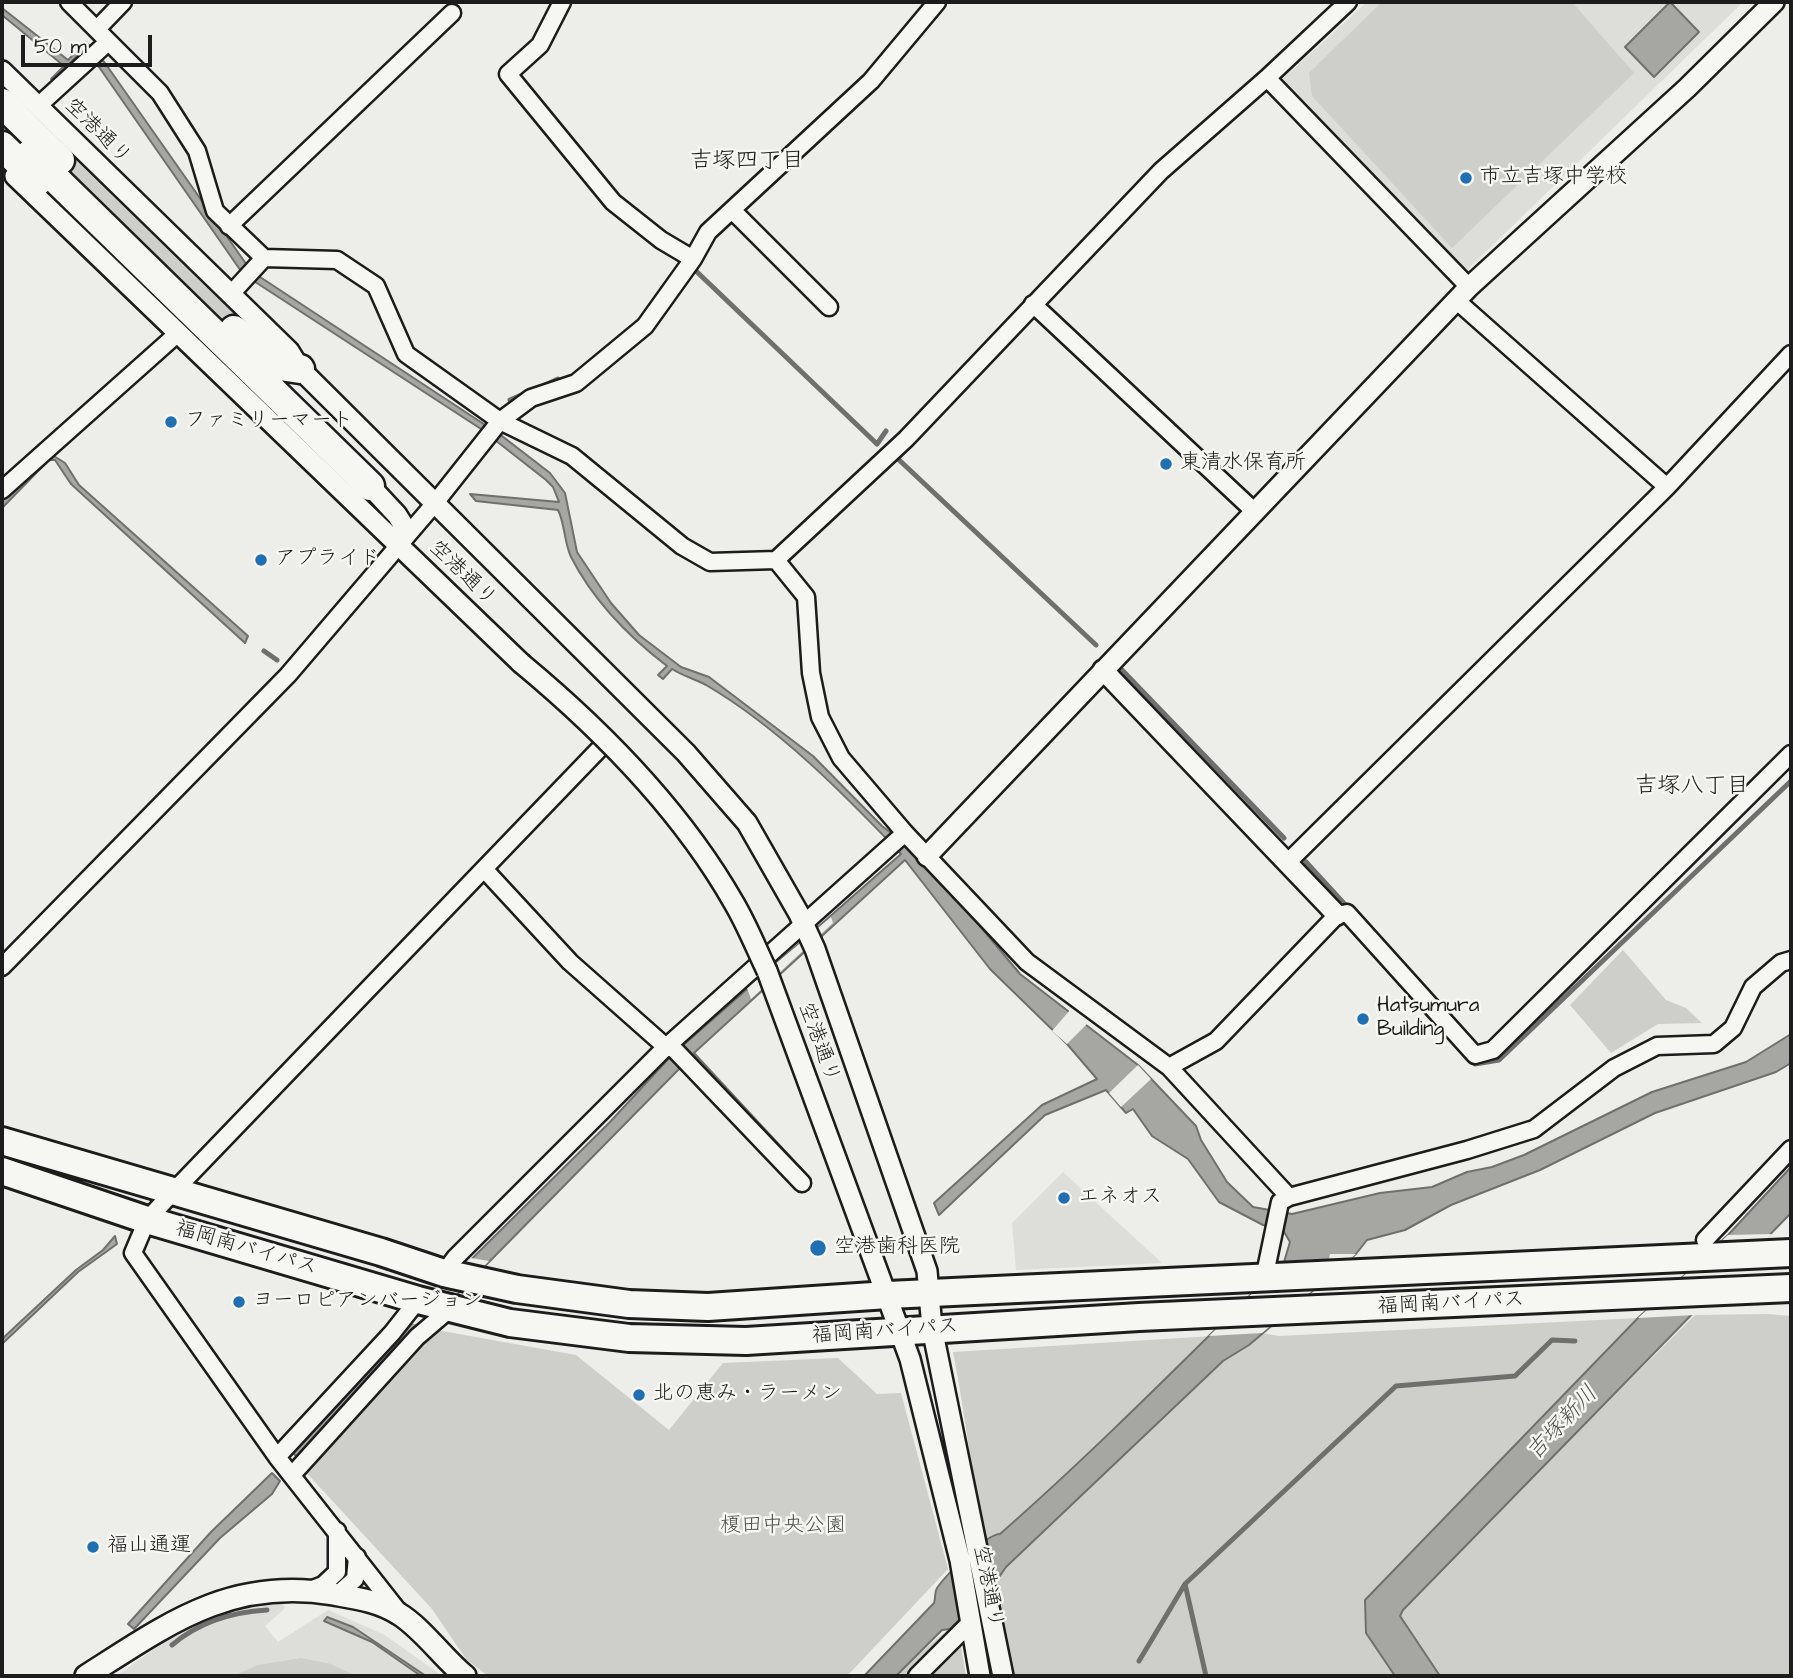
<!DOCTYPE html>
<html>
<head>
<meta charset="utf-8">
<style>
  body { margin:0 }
  #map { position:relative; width:1793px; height:1678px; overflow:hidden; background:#edede9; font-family:"Architects Daughter",sans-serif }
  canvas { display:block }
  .frame { position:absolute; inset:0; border:4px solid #1c1c1c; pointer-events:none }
  .scale { position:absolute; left:21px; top:35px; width:131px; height:32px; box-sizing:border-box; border:4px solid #1c1c1c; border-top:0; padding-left:9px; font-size:21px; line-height:24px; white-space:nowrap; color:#1c1c1c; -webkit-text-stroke:5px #f6f6f2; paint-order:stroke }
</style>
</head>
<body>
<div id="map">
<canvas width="1793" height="1678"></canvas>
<div class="frame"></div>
<div class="scale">50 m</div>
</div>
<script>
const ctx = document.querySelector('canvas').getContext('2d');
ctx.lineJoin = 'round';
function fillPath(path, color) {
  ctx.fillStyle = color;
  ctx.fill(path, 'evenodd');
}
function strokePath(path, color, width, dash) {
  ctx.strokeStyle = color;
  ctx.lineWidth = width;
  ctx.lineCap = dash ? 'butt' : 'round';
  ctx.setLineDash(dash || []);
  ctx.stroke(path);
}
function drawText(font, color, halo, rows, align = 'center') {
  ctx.font = font + ' "Architects Daughter","Klee One",sans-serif';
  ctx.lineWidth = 5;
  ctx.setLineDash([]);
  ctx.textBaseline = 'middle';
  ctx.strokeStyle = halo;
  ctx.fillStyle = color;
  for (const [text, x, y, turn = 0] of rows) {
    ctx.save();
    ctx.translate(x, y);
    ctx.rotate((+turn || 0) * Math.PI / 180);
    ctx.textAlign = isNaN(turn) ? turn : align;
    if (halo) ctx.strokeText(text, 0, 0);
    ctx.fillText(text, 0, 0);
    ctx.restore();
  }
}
fillPath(new Path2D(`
  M1367,2H1743L1463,274L1278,83Z
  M1063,1172L1162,1263L1016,1270L1012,1223Z
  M282,1603L285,1607L283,1610L265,1626L278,1642L328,1610L385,1635L442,1676H116L177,1633L210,1616L248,1606Z`), '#ddddda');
fillPath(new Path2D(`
  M1382,2H1572L1634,73L1452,248L1312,96L1309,73Z
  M33,128H43L245,325L290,393L395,496L13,147Z
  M1623,950L1666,1000L1686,1008L1702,1023L1658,1024L1611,1053L1570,1005Z
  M1768,1314L1791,1316V1676H1440L1400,1616L1415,1594L1695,1315Z
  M1638,1318L1365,1600L1366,1633L1395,1676H1014C981,1571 974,1459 953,1352L1262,1333L1279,1336Z
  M431,1329L576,1355L669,1430L723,1363L838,1358L877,1394L901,1393L948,1569L847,1676H488L466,1659L432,1609L303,1469Z
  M957,1622L966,1676H893Z
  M301,1658L331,1664L356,1676H233L258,1665Z`), '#cececb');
const water = new Path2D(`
  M1670,2L1699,32L1654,77L1625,47Z
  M2,8L68,60L86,42L105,63L249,268L257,275L502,436L550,473L565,493L577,552L611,603L639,635L681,667L709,677L813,756L882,826L924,859L1020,974L1138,1065L1196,1126L1201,1140L1227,1182L1253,1207L1292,1214L1380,1193L1432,1187L1467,1172L1492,1167L1524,1155L1652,1092L1746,1062L1791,1034V1063L1776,1072L1655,1113L1540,1170L1451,1205L1405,1230L1367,1240L1356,1254L1249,1345L1223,1361L1006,1567L993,1586L950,1629L942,1630L896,1676H864L934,1603C936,1597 934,1593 937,1588C946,1575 986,1534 1000,1534C1099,1447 1190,1354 1284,1262L1290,1242L1283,1230L1263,1225L1219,1202L1188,1159L1152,1136L1133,1109L1126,1113L1106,1090L1045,1115L939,1215L934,1203L1042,1105L1097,1079L1067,1044L990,969L905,860L694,1053L811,1179L808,1183L682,1066L297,1457L291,1451L408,1322L610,1122L672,1055L901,854C845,795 778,727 706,685C695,679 683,676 672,669L663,679L658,675L667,666C629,637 593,600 571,557C564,542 565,524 558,510L476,501L470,494L559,502L553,487L546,480L481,429L243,274L99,67L81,52L53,80L51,79L64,66L2,15Z
  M49,453L65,463L79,485L248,636L245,643L71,484L55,460H49L2,508V499Z
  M1791,1167V1213L1403,1610L1400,1616L1440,1676H1395L1366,1633L1365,1600L1638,1318L1728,1235Z
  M115,1236L117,1244L78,1272L2,1344V1339L76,1270L103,1250Z
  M272,1473L280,1481L272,1494L220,1538L134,1629L128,1624L211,1532Z
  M327,1617L353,1627L426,1676H421L372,1642L324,1621Z`);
fillPath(water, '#a6a6a3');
strokePath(water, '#6f6f6d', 2);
fillPath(new Path2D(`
  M831,917L833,923L751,999L747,988Z
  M1070,1010L1087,1024L1067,1044L1052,1031Z
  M1138,1065L1151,1079L1121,1107L1109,1093Z
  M1772,1234L1695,1315L1638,1318L1728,1235Z
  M1330,1254H1356L1262,1333L1209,1336L1281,1265V1261L1329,1259Z
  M471,1258L489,1261L424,1327L408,1322Z`), '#edede9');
strokePath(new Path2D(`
  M696,271L877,444L886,431
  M539,388L558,379
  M510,400L526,393
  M897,458L1096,645
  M264,651L277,660
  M1122,670L1284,838
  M1306,862L1350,910
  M1475,1064L1499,1060L1791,781
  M172,1645C199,1622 232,1612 267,1610
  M1139,1661L1185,1584
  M1206,1676L1185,1584L1396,1386L1515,1376L1552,1340L1575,1341`), '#6f6f6d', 5);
strokePath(new Path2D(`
  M2,127L30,154`), '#c3c3c0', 28, [28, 14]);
const minor = new Path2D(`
  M69,2L160,93L197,151L215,211L264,258L337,260L376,286L406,354L500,421L572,456L682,546L710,562L776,560L806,597L811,673L820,717L841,758L905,833L1027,962L1169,1067L1289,1197
  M562,2L540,45L508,74L613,202L661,240L693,259
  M97,29L123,2
  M1267,78L1469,287
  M38,106L108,42
  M732,210L829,307
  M229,226L452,13
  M230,295L264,258
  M1457,301L1667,487
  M1033,304L1255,512
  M2,490L177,334
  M776,560L906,439L1161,171L1267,78L1348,2
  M1287,863L1667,487L1791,354
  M484,869L570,962L666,1047L674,1049L802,1183
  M2,967L288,675L435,503L500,421L531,398L576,383L645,326L693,259L708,232L871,81L937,2
  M1169,1067L1216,1041L1337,915L1347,913L1475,1055L1493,1050L1791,754
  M1705,1240L1791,1149
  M444,1273L455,1258L666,1047L905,833
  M1264,1279L1280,1202L1289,1197L1467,1150L1534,1129L1614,1068L1657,1046L1714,1044L1733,1028L1753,987L1781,963L1791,960
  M277,1457L392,1333L418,1300
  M292,1475L417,1337L451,1308
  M310,1590L323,1585L337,1572V1531
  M337,1595L355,1579L357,1557
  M399,1612L277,1457L133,1253L147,1220L172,1193L606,742
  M917,1676L971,1622`);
const tertiary = new Path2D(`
  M2,71L289,351L300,369L686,753L747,823L799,914L815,949L927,1271L932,1328L1003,1676
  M15,176L521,663
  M370,486L397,515L407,531L399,544
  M1103,670L1337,915
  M927,856L1469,287L1687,88L1774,2
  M767,971L910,1359L960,1560L980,1676`);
const secondary = new Path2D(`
  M86,1676C168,1624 230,1577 333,1594C356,1598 379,1601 399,1614C422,1628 443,1658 465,1676`);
const trunk = new Path2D(`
  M2,1141L381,1252L444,1273L517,1289L629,1304L708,1307L888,1295L1791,1253
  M2,1171L147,1220L418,1300L510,1323L629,1338L746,1341L1139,1317L1791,1288`);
const motorway = new Path2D(`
  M2,103L60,160
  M2,146L38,181
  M30,154L370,486
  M234,330L280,366L300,369`);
strokePath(minor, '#1c1c1c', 21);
strokePath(tertiary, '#1c1c1c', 24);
strokePath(secondary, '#1c1c1c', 26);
strokePath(trunk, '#1c1c1c', 32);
strokePath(motorway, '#1c1c1c', 33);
strokePath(minor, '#f6f6f2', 16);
strokePath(tertiary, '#f6f6f2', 19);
strokePath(secondary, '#f6f6f2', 21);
strokePath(trunk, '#f6f6f2', 26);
strokePath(motorway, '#f6f6f2', 28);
const tertiaryBridge = new Path2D(`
  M521,663C603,731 681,810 734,903C747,925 756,948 767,971`);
strokePath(tertiaryBridge, '#1c1c1c', 24, []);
strokePath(tertiaryBridge, '#f6f6f2', 19);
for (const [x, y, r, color] of [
  [1466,178,7,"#1f6fb2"],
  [171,422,7,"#1f6fb2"],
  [1166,464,7,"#1f6fb2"],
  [261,560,7,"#1f6fb2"],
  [1363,1019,7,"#1f6fb2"],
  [1064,1198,7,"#1f6fb2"],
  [818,1248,9,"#1f6fb2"],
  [239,1302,7,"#1f6fb2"],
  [639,1395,7,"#1f6fb2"],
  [93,1547,7,"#1f6fb2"]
]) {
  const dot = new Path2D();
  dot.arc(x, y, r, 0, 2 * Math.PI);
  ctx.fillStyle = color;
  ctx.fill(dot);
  strokePath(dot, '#f6f6f2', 2.5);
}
drawText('21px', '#1c1c1c', '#f6f6f2', [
  ["空港通り",97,132,45],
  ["空港通り",462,574,44],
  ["空港通り",818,1043,70],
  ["福岡南バイパス",246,1249,16],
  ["福岡南バイパス",1451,1304,-3],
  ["福岡南バイパス",885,1332,-4],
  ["空港通り",987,1587,79]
]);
drawText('21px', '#1c1c1c', '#f6f6f2', [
  ["市立吉塚中学校",1480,178],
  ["ファミリーマート",185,422],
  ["東清水保育所",1180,464],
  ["アプライド",275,560],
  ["Hatsumura",1377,1007],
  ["Building",1377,1031],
  ["エネオス",1078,1198],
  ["空港歯科医院",834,1248],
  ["ヨーロピアンバージョン",253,1302],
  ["北の恵み・ラーメン",653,1395],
  ["福山通運",107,1547]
], 'left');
drawText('21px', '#515151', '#f6f6f2', [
  ["榎田中央公園",783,1527]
]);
drawText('23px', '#1c1c1c', '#f6f6f2', [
  ["吉塚四丁目",747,162],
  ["吉塚八丁目",1692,787]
]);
drawText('italic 23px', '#535352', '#f6f6f2', [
  ["吉塚新川",1563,1424,-47]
]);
</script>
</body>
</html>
